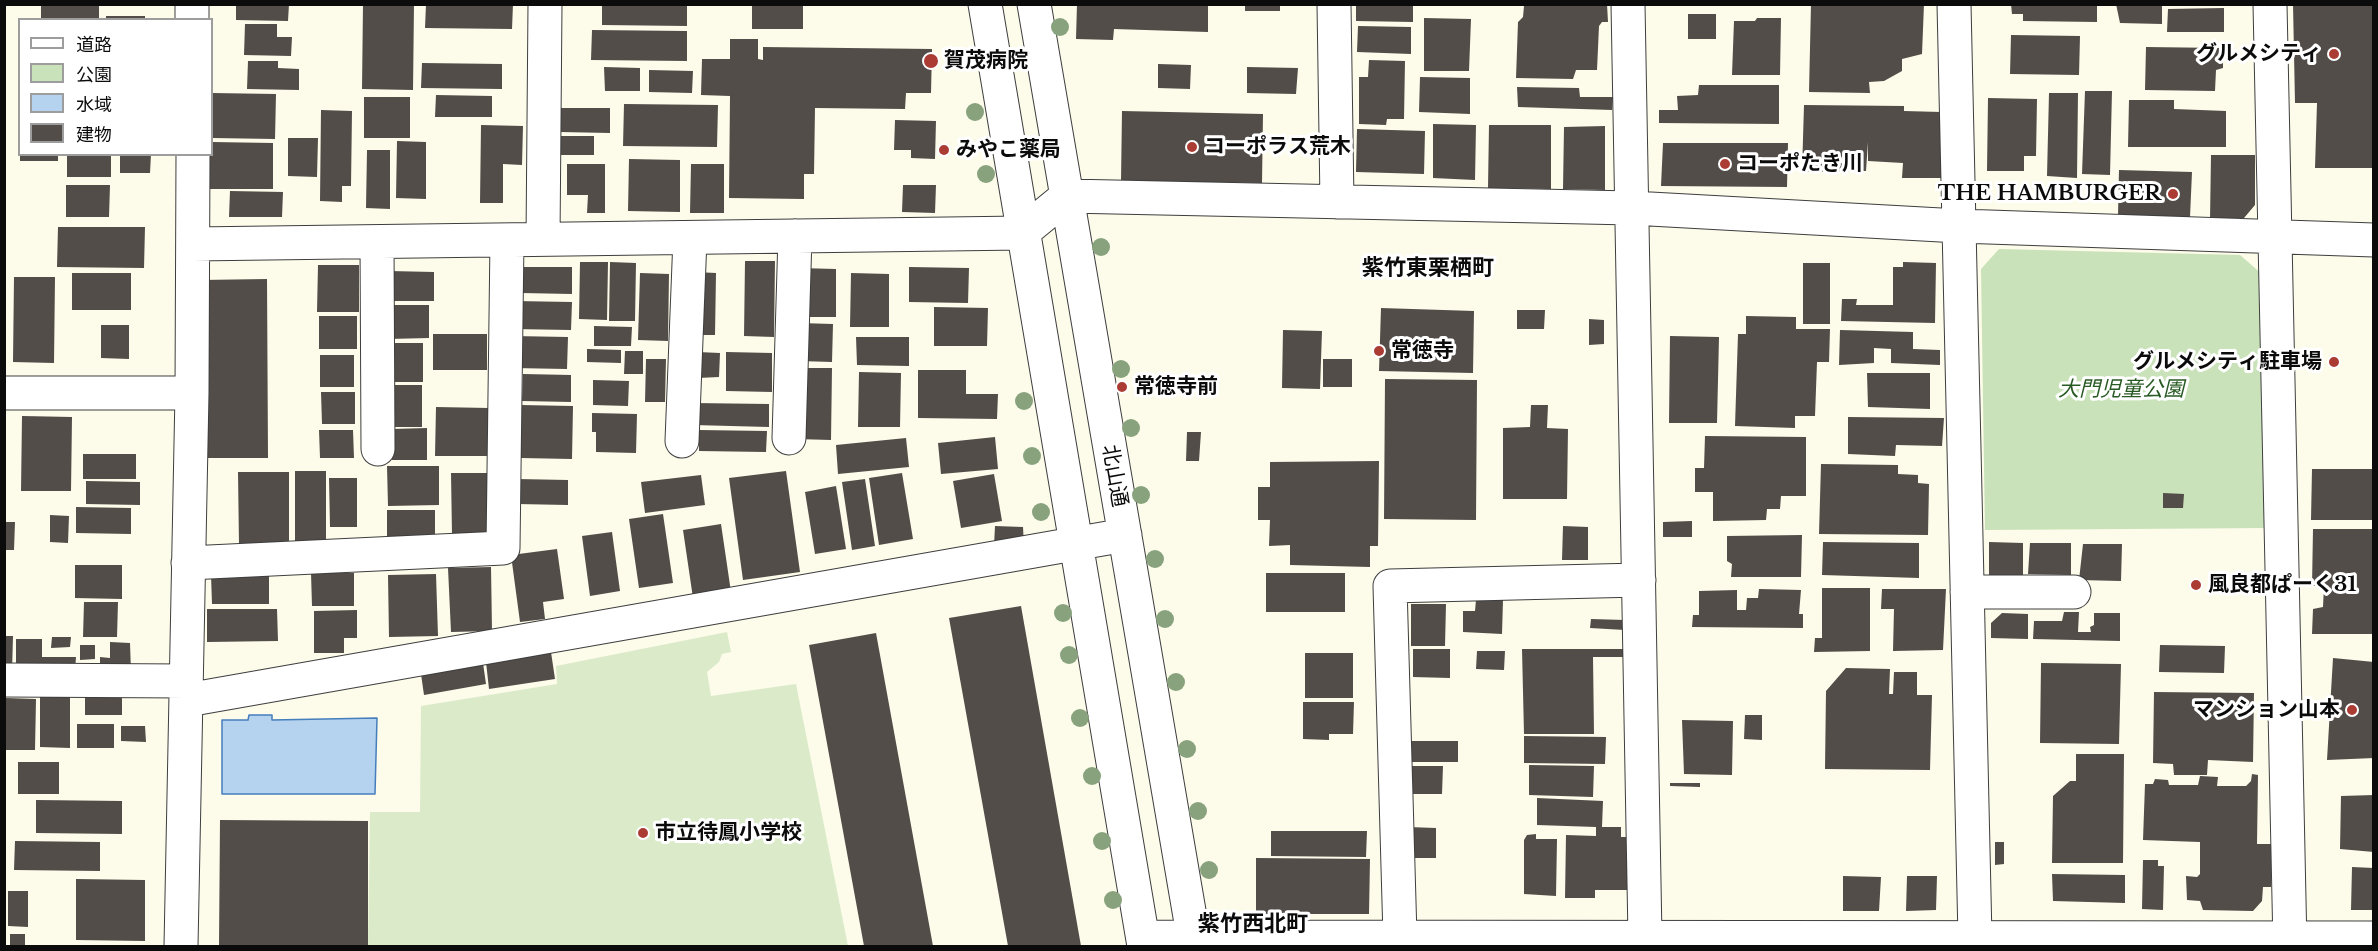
<!DOCTYPE html>
<html>
<head>
<meta charset="utf-8">
<style>
  body { margin:0 }
  #map { position:relative; width:2378px; height:951px; overflow:hidden; background:#fdfbea; font-family:"Libre Baskerville","Noto Sans JP",serif }
  canvas { display:block }
  .frame { position:absolute; inset:0; border:6px solid #0b0b0b; pointer-events:none }
  .legend { position:absolute; left:18px; top:18px; width:195px; height:138px; box-sizing:border-box; background:#fff; border:2px solid #9d9d9d; margin:0; padding:8px 10px; list-style:none; font-size:18px; color:#0b0b0b }
  .legend li { display:flex; align-items:center; gap:12px; height:30px }
  .legend b { width:30px; border:2px solid #9d9d9d }
</style>
</head>
<body>
<div id="map">
<canvas width="2378" height="951"></canvas>
<div class="frame"></div>
<ul class="legend">
<li><b style="height:8px;background:#fff"></b>道路</li>
<li><b style="height:16px;background:#c9e2b9"></b>公園</li>
<li><b style="height:16px;background:#b5d2ee"></b>水域</li>
<li><b style="height:16px;background:#524d48"></b>建物</li>
</ul>
</div>
<script>
const ctx = document.querySelector('canvas').getContext('2d');
ctx.lineJoin = 'round';
function fillPath(path, color) {
  ctx.fillStyle = color;
  ctx.fill(path, 'evenodd');
}
function strokePath(path, color, width, dash) {
  ctx.strokeStyle = color;
  ctx.lineWidth = width;
  ctx.lineCap = dash ? 'butt' : 'round';
  ctx.setLineDash(dash || []);
  ctx.stroke(path);
}
function drawText(font, color, halo, rows, align = 'center') {
  ctx.font = font + ' "Libre Baskerville","Noto Sans JP",serif';
  ctx.lineWidth = 6;
  ctx.setLineDash([]);
  ctx.textBaseline = 'middle';
  ctx.strokeStyle = halo;
  ctx.fillStyle = color;
  for (const [text, x, y, turn = 0] of rows) {
    ctx.save();
    ctx.translate(x, y);
    ctx.rotate((+turn || 0) * Math.PI / 180);
    ctx.textAlign = isNaN(turn) ? turn : align;
    if (halo) ctx.strokeText(text, 0, 0);
    ctx.fillText(text, 0, 0);
    ctx.restore();
  }
}
fillPath(new Path2D(`
  M1999,249L2240,255L2263,275L2267,528L1985,530L1981,269Z`), '#c9e2b9');
fillPath(new Path2D(`
  M727,632L731,652L722,654L719,662L707,672L711,696L796,684L848,946H368L370,812H420L421,706L557,684L556,666Z`), '#dbebc9');
const water = new Path2D(`
  M249,715H272V720L377,718L375,794H222V720H248Z`);
fillPath(water, '#b5d2ee');
strokePath(water, '#457ebd', 1.5);
fillPath(new Path2D(`
  M41,4L99,5V20H41Z
  M236,4H289L288,21L236,20Z
  M363,4H414L413,90L362,89Z
  M426,4H513L512,29L425,28Z
  M602,4H687V26L602,25Z
  M752,4H803V29H752Z
  M1077,4H1208V32L1114,29L1113,40L1076,39Z
  M1245,4H1280V11H1245Z
  M1356,4H1413V22L1356,21Z
  M1607,4L1608,22H1602L1599,26L1597,70H1576L1573,79L1516,78L1518,22L1523,17L1524,6Z
  M1811,4H1924L1922,54L1902,59V71L1884,81L1869,82L1870,93L1809,92Z
  M2011,4H2097V22L2023,21V14H2012Z
  M2116,4H2162V24L2120,23Z
  M2293,4H2374V168H2315L2317,103H2295Z
  M2224,8V32H2167L2168,9Z
  M1688,14H1716V39H1688Z
  M106,16H145V20H106Z
  M1424,18L1471,19L1469,71H1424Z
  M1757,18H1781L1780,75H1732L1734,21H1755Z
  M245,24H277V37H292L291,56L244,55Z
  M1358,26L1411,27V54L1357,52Z
  M592,30L687,31V61L591,60Z
  M2011,35L2080,36L2079,75L2010,74Z
  M730,39H758V59L763,60V47L932,49L931,93H906L905,109L815,108L814,174H804V199L729,198L730,96L701,95L702,59H730Z
  M2146,47L2223,48V68L2216,70L2215,91L2145,90Z
  M1369,60L1405,61L1404,119H1387L1386,125L1359,124V77H1368Z
  M248,61H278V68L299,69V90L247,89Z
  M422,63L502,64V89L421,88Z
  M1158,64L1191,65L1190,89L1158,88Z
  M604,67L640,68V91H605Z
  M1247,67L1298,68L1296,94L1247,93Z
  M649,70L693,71L692,93L649,92Z
  M1420,77L1470,78V114L1419,112Z
  M1699,85H1779V124L1659,123V110H1678L1677,96L1698,95Z
  M1517,87L1579,88L1580,97H1613L1612,110L1518,107Z
  M2085,91H2112L2110,175L2082,174Z
  M212,93L276,94L275,139L212,138Z
  M2049,93H2078L2077,178L2047,176Z
  M436,95L492,96V117H435Z
  M364,97H410V138H364Z
  M1988,98L2037,99L2036,156H2024V171H1987Z
  M2129,100H2174V109L2226,111V147H2128Z
  M624,104L718,105L717,147L623,146Z
  M1804,105L1904,106V111L1941,112V178H1902L1903,163L1868,161V142L1866,171L1802,172Z
  M560,108H610V133L560,132Z
  M321,110L352,111L351,186H342V202L320,201Z
  M1122,111L1263,114L1262,183L1121,181Z
  M895,120L936,121L935,159L911,158V150H894Z
  M1433,124L1476,125L1475,180L1433,178Z
  M481,125L523,126L522,165L503,164V203H480Z
  M1489,125H1551V189L1488,188Z
  M1605,126V190L1563,189L1564,127Z
  M1357,129L1425,131L1424,174L1356,172Z
  M560,136H594V155H560Z
  M288,138H318L317,177L288,176Z
  M397,141L426,142V199L396,198Z
  M212,142L273,143V189H205V154H212Z
  M1663,143H1788L1787,187L1661,186Z
  M367,150H390V209L366,208Z
  M20,154H58V161H20Z
  M67,154H111V177H67Z
  M120,154H151L150,173H120Z
  M2211,155H2255V205L2244,218L2236,221L2210,220Z
  M629,159L680,160V212L628,211Z
  M567,164H605V213H587L588,195H567Z
  M691,164H724V213H690Z
  M2119,170L2192,172L2190,217L2118,215Z
  M66,185H110L109,217H66Z
  M903,185H936L935,213L902,212Z
  M230,191L283,192L282,217H229Z
  M58,227H145L144,268L57,267Z
  M745,261H775L774,337L744,336Z
  M580,262H608L607,320L579,319Z
  M610,262L636,263L635,321H609Z
  M1903,262L1936,263L1935,323L1841,321L1842,299H1857L1856,305H1893V267H1903Z
  M1803,263H1830V324H1803Z
  M318,265H359V312H317Z
  M522,267H572V294L521,293Z
  M909,267L969,268L968,303L909,302Z
  M799,268L836,269V317H798Z
  M389,271L434,272V301H389Z
  M695,272L716,273L715,335H695Z
  M72,273H131V310H72Z
  M640,273L669,274L668,341L638,340Z
  M851,273L889,274V327H850Z
  M14,277H55L54,363L13,362Z
  M267,279L268,458H202L201,280Z
  M514,301L572,302L571,330L513,329Z
  M388,305H429V338L388,339Z
  M934,307L988,308L987,346H934Z
  M1381,308L1474,311L1473,373L1379,371Z
  M1517,310H1545L1544,329H1517Z
  M319,316H357V349H319Z
  M1746,316L1796,317V329H1830L1829,362H1817L1815,416H1795V428L1735,426L1738,334H1746Z
  M1589,319L1604,320V344L1589,345Z
  M799,323L833,324L832,362L799,361Z
  M101,325H129V359L101,358Z
  M594,326L632,327L631,346H594Z
  M1283,330L1322,331L1320,389L1282,388Z
  M1840,330L1913,332V349L1940,350V365L1891,363V349L1874,348V363L1839,365Z
  M433,334H487V370H433Z
  M513,336L568,337L567,369L513,368Z
  M1670,336L1719,337L1717,423H1669Z
  M856,337H909V366L857,365Z
  M389,343H423V382H390Z
  M587,349L621,350V363L587,362Z
  M625,351H643V374H624Z
  M698,352L720,353L719,377L698,378Z
  M726,352L772,353V392L726,391Z
  M320,355H354V387H320Z
  M646,359H666L665,402H645Z
  M1323,359H1352V387H1323Z
  M797,368H832L831,440L796,439Z
  M918,370H966V394H998L997,419L918,418Z
  M859,372L901,373L900,427H858Z
  M1867,373H1930V409L1868,407Z
  M523,374L571,375V402L522,401Z
  M1385,379L1477,380L1476,520L1384,519Z
  M593,380L629,381L628,406L593,405Z
  M388,385H422V427H389Z
  M321,392H355V424H322Z
  M693,403L769,404V427L693,425Z
  M521,405L573,406L572,459L521,458Z
  M1531,405H1548L1547,428L1568,429L1567,499H1503V428L1530,427Z
  M436,407L489,408L488,456H435Z
  M592,413L637,414L636,453L596,452V432H592Z
  M22,416L72,417L71,491H21Z
  M1848,417L1944,418L1942,446L1896,445L1895,456L1848,454Z
  M427,428V460H392V429Z
  M319,430H353L354,458H320Z
  M699,430L767,431L766,452L699,451Z
  M1187,432H1201L1199,461H1186Z
  M1705,436L1806,437V496H1781L1780,509H1767L1766,520L1713,521V492H1695V468H1704Z
  M995,437L998,469L941,474L938,443Z
  M906,438L909,467L838,474L836,445Z
  M83,454H136V479H83Z
  M1379,461L1378,546H1370V567L1290,565V545L1269,546L1270,520H1258V487H1270V462Z
  M1821,464L1898,465V474L1918,475V483L1929,484L1928,535L1819,534Z
  M387,466H439V505L388,506Z
  M2312,469H2374V520H2311Z
  M295,471H326V543H295Z
  M786,471L800,572L743,580L729,478Z
  M238,472H289V545H239Z
  M451,473H488L489,535H452Z
  M902,473L913,539L879,545L869,478Z
  M994,474L1002,521L961,528L953,481Z
  M701,475L705,505L645,513L641,482Z
  M329,478H357V527H330Z
  M517,479L568,480V505L517,504Z
  M865,479L875,546L852,550L842,482Z
  M86,481L140,482V505L86,504Z
  M836,486L846,549L815,554L805,492Z
  M2163,493L2184,494L2183,508H2163Z
  M76,507L131,508V534L76,533Z
  M387,510H435V541H387Z
  M663,514L673,583L639,588L629,519Z
  M50,515L69,516L68,543L50,542Z
  M1692,521V537H1663V522Z
  M4,522H15L14,550H4Z
  M721,524L731,592L693,598L683,530Z
  M995,526L1023,527L1024,546H994Z
  M1563,526L1588,527V560H1562Z
  M2313,529H2374V634H2312L2313,609L2323,607L2324,586H2312Z
  M612,532L620,591L590,596L582,536Z
  M1802,535L1801,577H1731L1732,564L1727,561V536Z
  M1823,542L1919,543V578L1822,575Z
  M1989,542L2023,543V578H1989Z
  M2030,543H2071V575L2028,574Z
  M2083,544H2122L2121,581L2079,580Z
  M557,549L564,599L543,602L545,619L520,622L511,555Z
  M75,565H122V599L75,598Z
  M491,567L492,631L451,632L448,568Z
  M311,573H354V606H312Z
  M1266,573H1345V612H1266Z
  M436,574L438,636L389,637L388,575Z
  M211,575H269V604H212Z
  M1822,588H1870V651L1814,652L1815,638H1822Z
  M1759,589L1801,590L1799,614H1803V628L1692,627L1693,615H1699V591L1737,590V610H1746L1747,598H1758Z
  M1882,589H1946L1943,650L1893,651L1894,609H1881Z
  M1476,600H1503L1502,634L1463,632V611H1475Z
  M84,602H118L117,637H83Z
  M1411,604H1446L1445,646H1411Z
  M1021,606L1081,946H1008L949,618Z
  M207,609H277L278,641L207,642Z
  M357,610V638H344V653H314V611Z
  M2064,612H2079L2078,632H2091L2090,627L2094,625V613H2120V641L2033,639L2034,621H2062Z
  M2002,613L2028,614V639L1991,638V623Z
  M1591,619L1625,620V630L1590,628Z
  M876,633L933,946H864L809,645Z
  M4,636H13L12,672H4Z
  M52,637H71L70,647L51,648Z
  M16,639H42V657H76L75,671L16,670Z
  M110,642L130,643L131,672L100,670V657L110,658Z
  M80,645H95V659L80,660Z
  M2160,645L2225,646L2224,673L2159,672Z
  M1413,649H1450V678L1413,677Z
  M1522,649H1625L1624,657H1593L1594,734H1524Z
  M1477,651H1505L1504,670L1476,669Z
  M551,652L555,679L489,689L486,662Z
  M1305,653H1353V698H1305Z
  M2333,658L2374,662V758L2327,760Z
  M483,663L486,684L424,695L421,674Z
  M2041,663L2121,664L2119,744L2040,743Z
  M1846,668L1890,669L1889,694H1893L1894,672H1917V695H1932L1930,770L1825,769L1826,691Z
  M2154,692L2254,693L2253,762L2208,760L2207,775H2174L2173,764L2153,763Z
  M85,695H122V715H85Z
  M40,696H70V748L40,747Z
  M6,698L36,699L35,750H5Z
  M1303,702H1354L1353,734H1329V740L1303,739Z
  M1745,715H1762V740L1744,739Z
  M1682,720L1733,721L1732,775L1684,774Z
  M77,724H114V748H77Z
  M121,726H145L146,742L121,741Z
  M1524,736L1606,737L1605,764L1524,763Z
  M1409,741H1458V762H1409Z
  M2076,754H2124L2123,863H2052L2053,796L2070,781H2076Z
  M18,762H59V794H18Z
  M1529,765L1594,766L1593,797L1529,795Z
  M1408,766H1443L1442,794H1408Z
  M2252,774L2258,775L2257,844H2272L2271,887H2263L2262,901L2253,911L2203,910L2200,901L2187,900L2186,876L2197,877L2200,874V842L2143,840L2145,784H2153L2155,779L2168,780L2169,785H2198L2200,776L2218,777L2217,786H2246L2251,781Z
  M1670,783H1700V787L1670,786Z
  M2374,795V852L2340,849L2341,796Z
  M1537,798L1603,801L1602,827H1621V837H1628L1627,890H1595V898H1565L1566,835L1596,836V827L1537,825Z
  M36,800L122,801V834L36,833Z
  M220,820L368,821V946H219Z
  M1408,827L1436,828V858H1408Z
  M1271,831H1367L1366,857L1271,856Z
  M1536,834V839H1557L1556,896L1524,894V840L1527,835Z
  M15,841L100,842V871L14,870Z
  M1995,842H2004V864L1995,865Z
  M1256,858L1370,859L1369,914H1256Z
  M2143,860H2158V866H2164L2163,910L2142,909Z
  M2352,867L2374,868V910H2351Z
  M2052,874L2125,875V903L2053,901Z
  M1843,876L1881,877L1879,911H1843Z
  M1907,876H1937L1936,910L1906,911Z
  M76,879L145,880V941L76,940Z
  M8,891H28V927L8,926Z
  M10,934H25V946H10Z`), '#524d48');
const minor = new Path2D(`
  M192,4V20
  M985,4L1144,946
  M1034,4L1195,946
  M1334,4L1337,202
  M1628,4L1645,937
  M1954,4L1975,938
  M2270,4L2290,946
  M543,239L545,4
  M377,242L378,449
  M193,244L1022,233L1067,196L1632,208L1959,226L2374,240
  M4,393H192
  M789,438L795,236
  M682,441L690,238
  M188,563L503,548L507,240
  M1967,592H2074
  M4,680L186,681
  M187,700L1125,535
  M1143,937L2374,938
  M1400,937L1390,586L1639,580
  M181,946L192,393L193,154`);
strokePath(minor, '#3e3e3e', 35);
strokePath(minor, '#fff', 33);
ctx.fillStyle = '#88a27d';
for (const [x, y] of [
  [1060,27],
  [975,112],
  [986,174],
  [1101,247],
  [1121,369],
  [1024,401],
  [1131,428],
  [1032,456],
  [1141,495],
  [1041,512],
  [1155,559],
  [1063,613],
  [1165,619],
  [1069,655],
  [1176,682],
  [1080,718],
  [1187,749],
  [1092,776],
  [1198,811],
  [1102,841],
  [1209,870],
  [1113,900]
]) {
  ctx.beginPath();
  ctx.arc(x, y, 9, 0, 2 * Math.PI);
  ctx.fill();
}
for (const [x, y, r, color] of [
  [2334,54,6,"#aa3c33"],
  [931,61,8,"#aa3c33"],
  [1192,147,6,"#aa3c33"],
  [944,150,6,"#aa3c33"],
  [1725,164,6,"#aa3c33"],
  [2173,194,6,"#aa3c33"],
  [1379,351,6,"#aa3c33"],
  [2334,362,6,"#aa3c33"],
  [1122,387,6,"#aa3c33"],
  [2196,585,6,"#aa3c33"],
  [2352,710,6,"#aa3c33"],
  [643,833,6,"#aa3c33"]
]) {
  const dot = new Path2D();
  dot.arc(x, y, r, 0, 2 * Math.PI);
  ctx.fillStyle = color;
  ctx.fill(dot);
  strokePath(dot, '#fff', 2);
}
drawText('bold 21px', '#0b0b0b', '#fff', [
  ["グルメシティ",2322,54,"right"],
  ["賀茂病院",944,61],
  ["コーポラス荒木",1204,147],
  ["みやこ薬局",956,150],
  ["コーポたき川",1737,164],
  ["THE HAMBURGER",2161,194,"right"],
  ["常徳寺",1391,351],
  ["グルメシティ駐車場",2322,362,"right"],
  ["常徳寺前",1134,387],
  ["風良都ぱーく31",2208,585],
  ["マンション山本",2340,710,"right"],
  ["市立待鳳小学校",655,833]
], 'left');
drawText('italic 21px', '#285a23', '#fff', [
  ["大門児童公園",2121,390]
]);
drawText('21px', '#0b0b0b', '#fff', [
  ["北山通",1114,476,80]
]);
drawText('bold 22px', '#0b0b0b', '#fff', [
  ["紫竹東栗栖町",1428,269],
  ["紫竹西北町",1253,925]
]);
</script>
</body>
</html>
